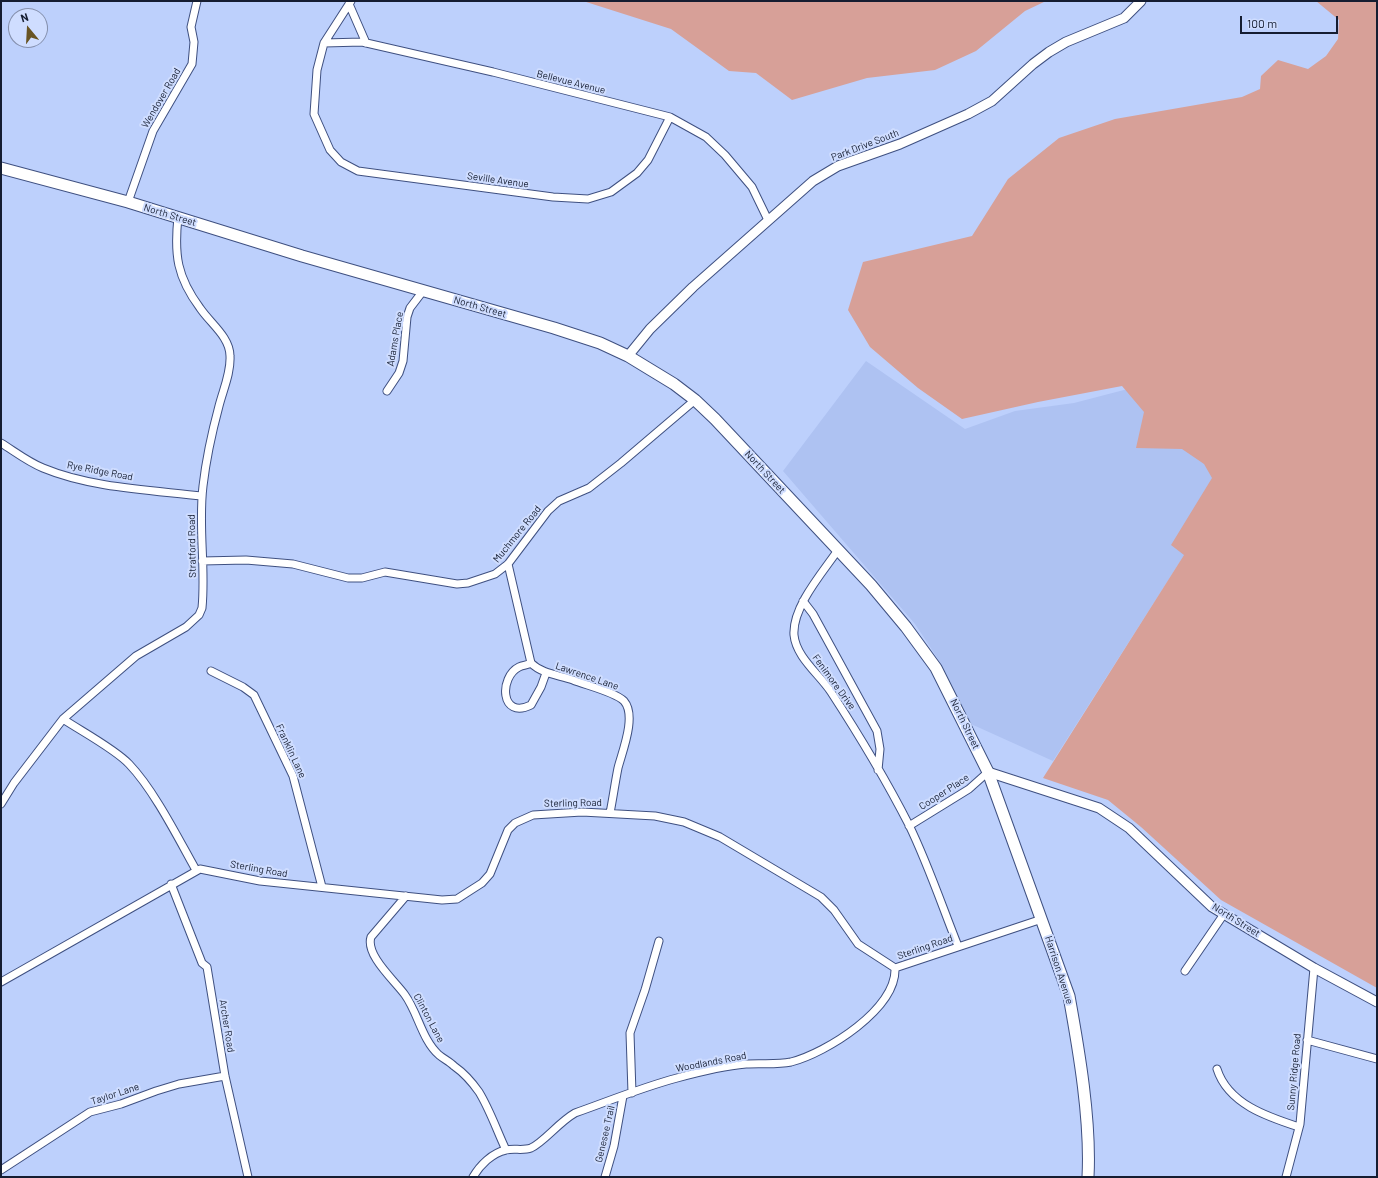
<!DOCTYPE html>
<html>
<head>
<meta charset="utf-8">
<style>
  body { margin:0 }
  #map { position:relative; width:1378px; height:1178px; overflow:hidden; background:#bdd0fc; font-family:Barlow,sans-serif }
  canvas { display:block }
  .frame { position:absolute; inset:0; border:2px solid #151d31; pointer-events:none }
  .north { position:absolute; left:8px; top:8px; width:40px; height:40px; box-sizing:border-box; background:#cfddff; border:1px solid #8590ad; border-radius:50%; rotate:342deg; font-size:11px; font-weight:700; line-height:16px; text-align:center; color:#151d31 }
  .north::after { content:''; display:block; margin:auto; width:14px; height:18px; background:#685423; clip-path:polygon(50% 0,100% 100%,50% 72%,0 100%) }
  .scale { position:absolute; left:1240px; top:16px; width:98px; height:18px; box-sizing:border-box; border:2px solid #151d31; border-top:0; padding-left:5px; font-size:12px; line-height:14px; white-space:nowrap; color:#151d31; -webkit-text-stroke:3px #cfddff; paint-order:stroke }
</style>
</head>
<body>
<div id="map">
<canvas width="1378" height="1178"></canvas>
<div class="frame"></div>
<div class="north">N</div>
<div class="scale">100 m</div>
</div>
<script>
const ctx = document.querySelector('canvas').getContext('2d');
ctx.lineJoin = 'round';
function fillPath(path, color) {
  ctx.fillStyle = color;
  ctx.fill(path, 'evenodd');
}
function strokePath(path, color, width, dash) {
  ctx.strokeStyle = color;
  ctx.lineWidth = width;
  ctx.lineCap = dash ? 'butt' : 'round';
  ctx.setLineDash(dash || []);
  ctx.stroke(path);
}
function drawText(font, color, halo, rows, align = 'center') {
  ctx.font = font + ' Barlow,sans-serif';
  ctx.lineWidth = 4;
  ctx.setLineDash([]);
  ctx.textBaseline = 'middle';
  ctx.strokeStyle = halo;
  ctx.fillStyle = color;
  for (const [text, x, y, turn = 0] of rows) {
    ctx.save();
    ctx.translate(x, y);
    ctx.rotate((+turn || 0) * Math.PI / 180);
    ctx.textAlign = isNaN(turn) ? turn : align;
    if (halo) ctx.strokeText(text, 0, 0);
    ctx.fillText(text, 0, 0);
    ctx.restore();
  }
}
fillPath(new Path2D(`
  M866,361L965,429L1015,411L1074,403L1212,367L1281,403L1053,761L971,724L938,659L915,624L783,471Z`), '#aec2f2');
fillPath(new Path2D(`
  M583,1H1046L1025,11L976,51L935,70L867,78L792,100L756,73L729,71L671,29Z
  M1316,1H1377V988L1221,900L1141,827L1108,800L1043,778L1184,555L1171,545L1212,478L1204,464L1182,449L1136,448L1144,412L1122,386L1038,402L962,419L918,388L870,347L848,310L863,262L972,236L1008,179L1059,138L1115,119L1242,97L1260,89L1261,76L1278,60L1308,69L1326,56L1338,39L1339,20Z`), '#d7a098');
const minor = new Path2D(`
  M351,1L324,43L317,70L314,114L330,150L341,162L358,171L553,197L588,199L611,192L637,173L648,160L670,117
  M349,4L366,43
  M324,43L362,42L493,72L670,117L706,137L725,155L752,187L768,220
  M128,202L153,131L192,64L194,42L191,27L197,1
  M387,391L399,373L403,361L407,317L410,308L423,291
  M1,443C14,451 28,462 43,468C91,488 151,490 202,496
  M838,550C823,572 792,607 794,635C796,657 819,674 831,692C859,735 886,780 909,825C928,864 942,906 958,946
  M202,561L246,560L293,564L348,578H362L385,572L457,584L468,583L495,574L508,564L548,511L559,501L589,488L621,463L695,400
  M508,564L531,663C542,674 559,675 573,680C585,685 615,692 624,701C637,716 622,752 618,768C615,783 613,798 610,813
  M803,601L813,614L877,731L880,749L878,770
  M531,663C528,665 523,665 519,667C499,677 500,720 531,705L541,687L546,673
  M211,671L243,687L254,695L293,776L322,887
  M63,719C81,731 115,749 129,764C154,790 178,838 196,870
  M1,804L14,783L63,719L136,656L186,627L199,615L202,608C206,567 198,527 203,486C206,460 212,432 219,406C223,390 231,373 230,356C230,337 210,323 200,308C177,277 174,255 178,217
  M909,826L969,789L988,772
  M171,884L202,963L207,967L225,1076L248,1177
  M406,896L371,937C365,955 395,981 405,995C418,1013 422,1040 439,1055C444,1059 450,1062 454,1066C464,1073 472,1082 479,1092C490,1110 497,1131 506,1150
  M1185,971L1224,914
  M1,982L200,869L260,881L442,900L457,899L482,883L490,874L508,830L515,823L533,815L582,812L655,816L684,822L720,837L821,897L834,910L858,944L895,968L1042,919
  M1307,1040L1377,1059
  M1217,1069C1228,1104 1268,1117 1299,1127
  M632,1093L630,1033L645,990L659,941
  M1,1170L90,1112L121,1104L156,1091L179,1084L225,1076
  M473,1177C480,1165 492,1153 506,1150C514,1148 523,1151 531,1148C544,1142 559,1122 575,1113C609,1101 643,1087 677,1078C699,1072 723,1066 746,1064C761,1063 776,1065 791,1062C826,1053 897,1009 895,968
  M605,1177L614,1146L623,1096
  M1286,1177L1300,1124L1314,968`);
const tertiary = new Path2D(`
  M628,356L650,329L693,287L813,181L838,166L900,144L968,114L992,101L1033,64L1049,52L1066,42L1124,18L1141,1
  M988,772L1099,808L1129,828L1212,907L1314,968L1377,1002`);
const secondary = new Path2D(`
  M1,168L128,202L302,256L554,328L600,343L628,356L674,384L695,400L715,419L871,585L906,627L936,668L988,772L1069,996C1079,1051 1091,1121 1088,1177`);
strokePath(minor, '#3f5080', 9);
strokePath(tertiary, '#3f5080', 11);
strokePath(secondary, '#3f5080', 13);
strokePath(minor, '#fff', 7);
strokePath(tertiary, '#fff', 9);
strokePath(secondary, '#fff', 11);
drawText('10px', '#151d31', '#cfddff', [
  ["Bellevue Avenue",571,82,14],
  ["Wendover Road",161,98,-60],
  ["Park Drive South",865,145,-21],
  ["Seville Avenue",498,180,8],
  ["North Street",170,215,17],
  ["North Street",480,307,16],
  ["Adams Place",395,339,-80],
  ["Rye Ridge Road",100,471,11],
  ["North Street",765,472,47],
  ["Muchmore Road",517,534,-51],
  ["Stratford Road",192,546,-91],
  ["Lawrence Lane",587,676,19],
  ["Fenimore Drive",834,682,54],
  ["North Street",965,724,64],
  ["Franklin Lane",291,751,65],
  ["Cooper Place",944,792,-33],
  ["Sterling Road",573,803,-1],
  ["Sterling Road",259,869,10],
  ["North Street",1236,920,32],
  ["Sterling Road",925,947,-19],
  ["Harrison Avenue",1059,970,72],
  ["Clinton Lane",429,1018,62],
  ["Archer Road",227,1026,81],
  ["Woodlands Road",711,1062,-11],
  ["Sunny Ridge Road",1294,1072,-85],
  ["Taylor Lane",115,1094,-18],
  ["Genesee Trail",605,1134,-77]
]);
</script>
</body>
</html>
